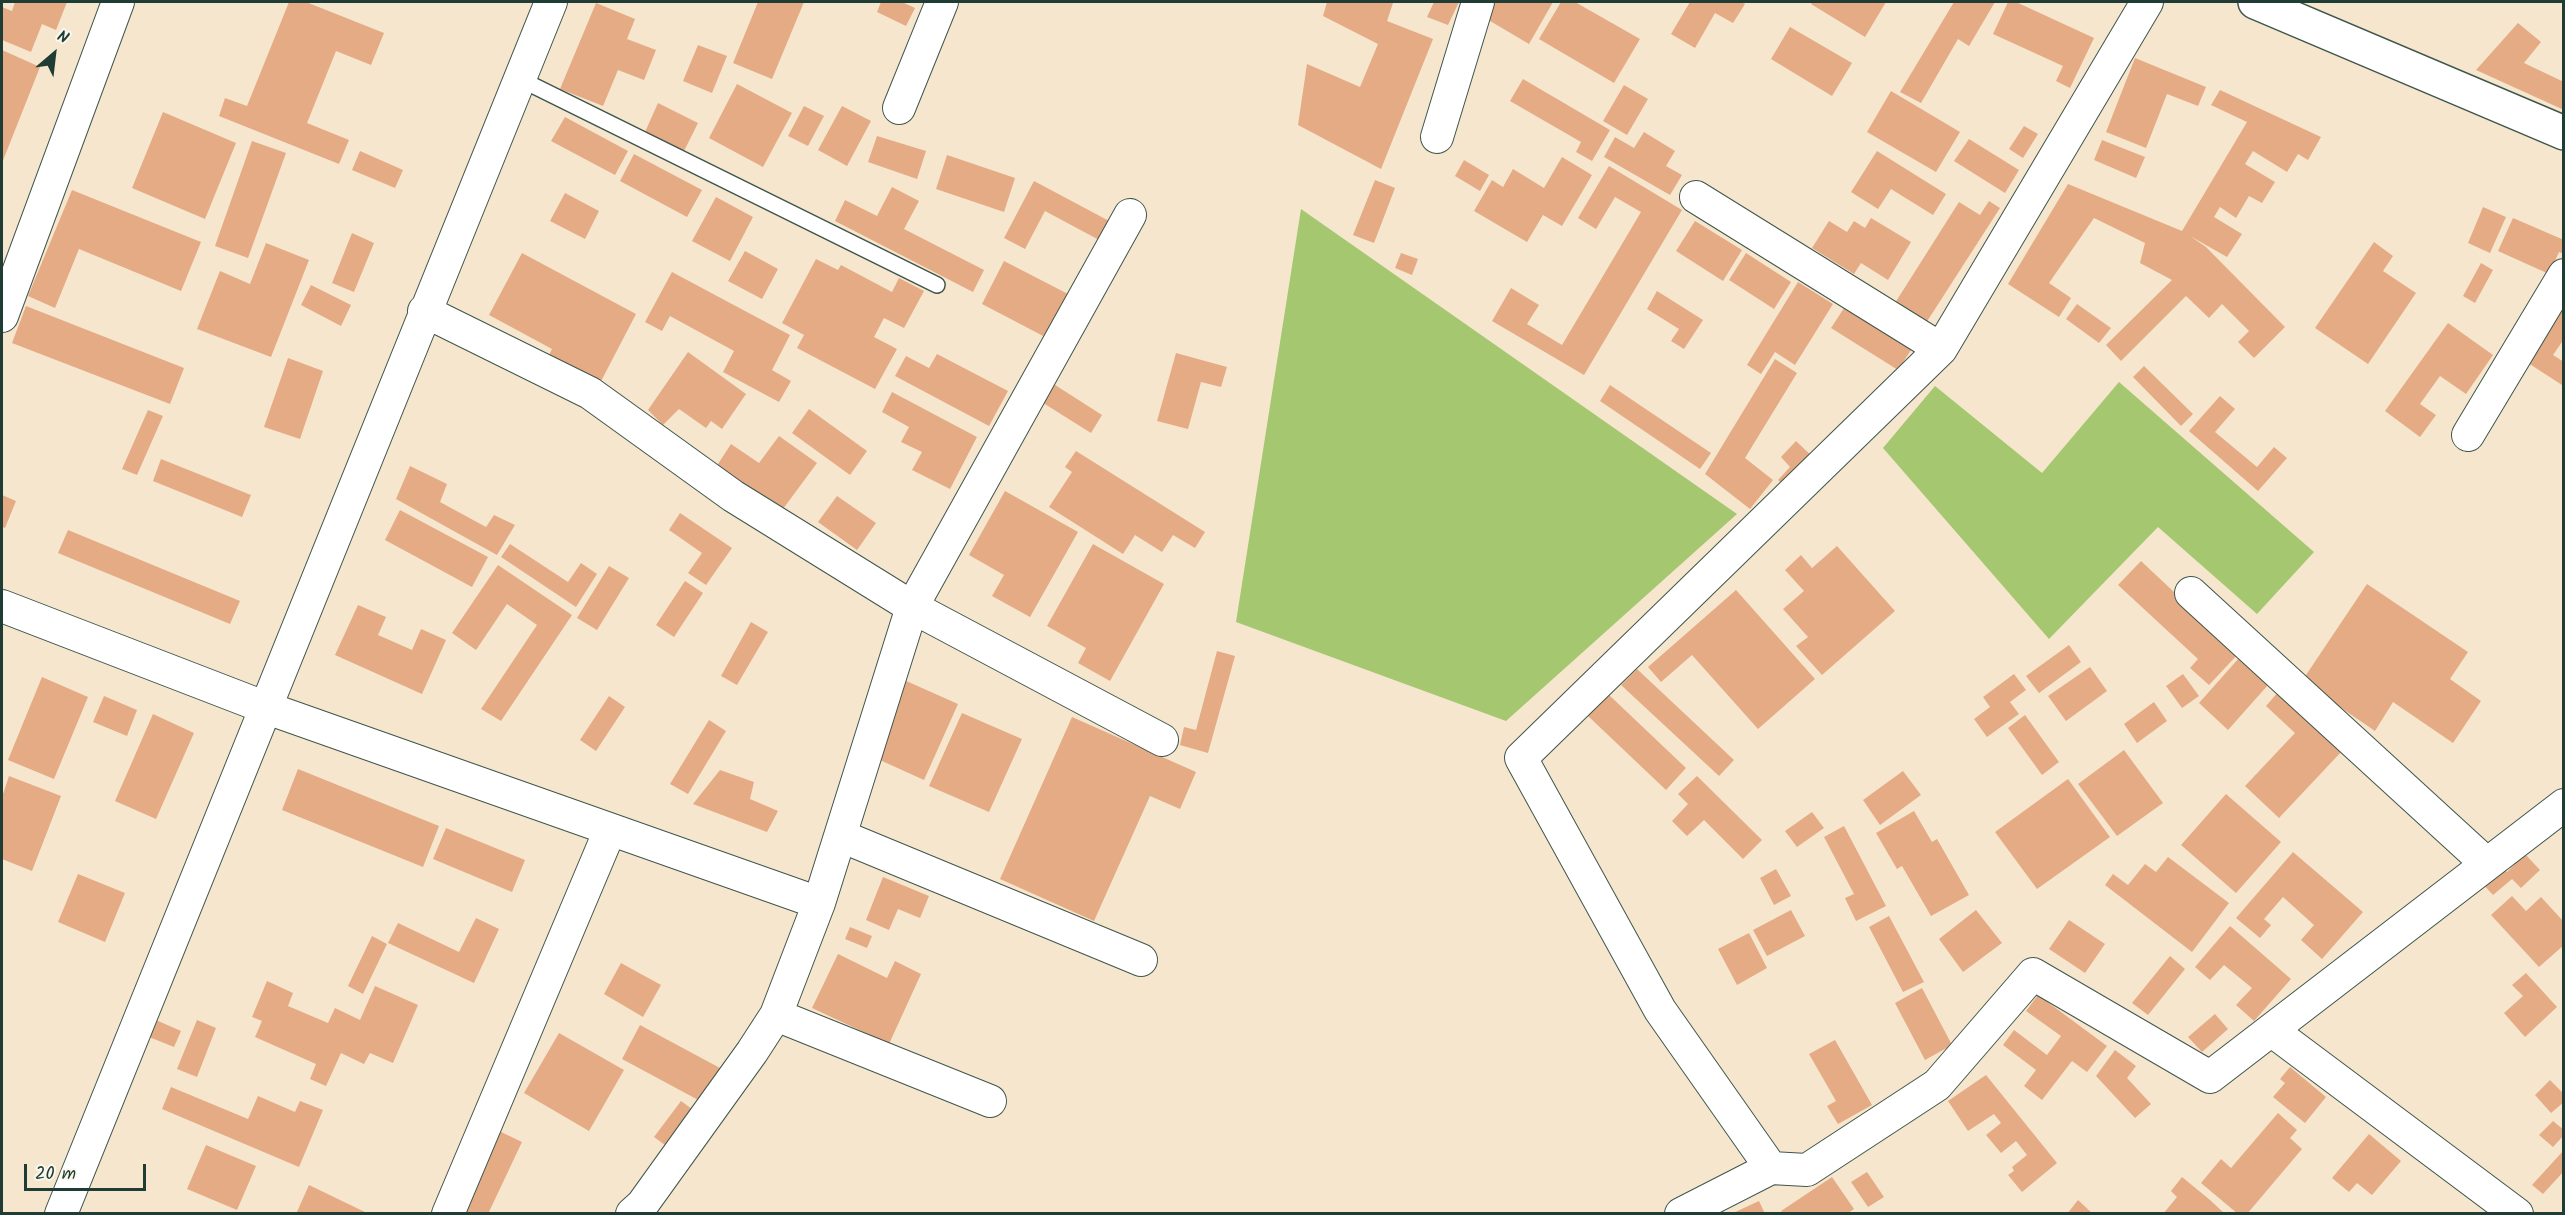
<!DOCTYPE html>
<html>
<head>
<meta charset="utf-8">
<style>
  body { margin:0 }
  #map { position:relative; width:2565px; height:1215px; overflow:hidden; background:#f6e6ce; font-family:Kalam,sans-serif }
  canvas { display:block }
  .frame { position:absolute; inset:0; border:3px solid #1f3d34; pointer-events:none }
  .north { position:absolute; left:24px; top:24px; width:60px; height:60px; -webkit-text-stroke:4px #fbf7ec; paint-order:stroke; rotate:28deg; font-size:16px; font-weight:700; line-height:24px; text-align:center; color:#1f3d34 }
  .north::after { content:''; display:block; margin:auto; width:21px; height:27px; background:#1f3d34; clip-path:polygon(50% 0,100% 100%,50% 72%,0 100%) }
  .scale { position:absolute; left:24px; top:1164px; width:122px; height:27px; box-sizing:border-box; border:3px solid #1f3d34; border-top:0; padding-left:8px; font-size:18px; line-height:21px; white-space:nowrap; color:#1f3d34; -webkit-text-stroke:4px #fbf7ec; paint-order:stroke }
</style>
</head>
<body>
<div id="map">
<canvas width="2565" height="1215"></canvas>
<div class="frame"></div>
<div class="north">N</div>
<div class="scale">20 m</div>
</div>
<script>
const ctx = document.querySelector('canvas').getContext('2d');
ctx.lineJoin = 'round';
function fillPath(path, color) {
  ctx.fillStyle = color;
  ctx.fill(path, 'evenodd');
}
function strokePath(path, color, width, dash) {
  ctx.strokeStyle = color;
  ctx.lineWidth = width;
  ctx.lineCap = dash ? 'butt' : 'round';
  ctx.setLineDash(dash || []);
  ctx.stroke(path);
}
fillPath(new Path2D(`
  M1301,209L1737,514L1506,721L1236,622Z
  M2119,382L2314,552L2257,614L2158,527L2049,639L1883,448L1935,386L2042,473Z`), '#a4c770');
fillPath(new Path2D(`
  M15,2H67L56,30L42,24L31,52L2,40V7L12,11Z
  M289,2H306L384,33L371,65L336,51L307,123L349,140L339,164L219,116L225,98L247,106Z
  M758,2H804L772,79L733,63Z
  M881,2H902L915,8L906,26L877,12Z
  M1327,2H1390L1393,3L1387,21L1433,39L1381,169L1298,125L1307,64L1360,87L1378,44L1323,16Z
  M1434,2H1459L1448,25L1427,17Z
  M1491,2H1553L1529,44L1485,18Z
  M1561,2H1575L1640,39L1614,83L1539,39Z
  M1690,2H1741L1745,4L1733,23L1715,13L1695,48L1671,34Z
  M1812,2H1886L1865,37L1811,4Z
  M1954,2H1995L1969,46L1958,39L1921,103L1900,92Z
  M2008,2H2016L2094,38L2070,88L2056,81L2063,66L1993,34Z
  M596,3L635,19L627,39L656,50L644,80L618,70L603,106L560,89Z
  M2518,23L2541,42L2524,63L2564,82V110L2476,70Z
  M1790,27L1852,63L1832,96L1771,59Z
  M698,45L727,56L712,93L683,81Z
  M2,50L40,67L2,163Z
  M2135,58L2206,87L2198,106L2167,94L2146,148L2106,132Z
  M1523,79L1610,130L1592,161L1576,152L1581,142L1510,101Z
  M737,84L792,113L763,167L709,138Z
  M1624,85L1648,99L1627,135L1603,121Z
  M2220,90L2321,137L2308,160L2298,154L2287,172L2253,151L2245,164L2275,182L2262,203L2249,196L2236,218L2220,207L2214,217L2242,234L2227,257L2190,236L2206,247L2285,327L2254,358L2238,342L2249,331L2222,304L2209,318L2186,296L2121,361L2106,345L2172,280L2140,263L2145,243L2094,218L2049,283L2071,298L2059,317L2008,284L2068,184L2182,231L2247,122L2211,105Z
  M1891,91L1960,132L1936,172L1867,132Z
  M658,103L698,123L684,151L645,132Z
  M804,106L824,116L808,146L788,136Z
  M842,106L871,121L847,166L818,150Z
  M163,112L236,143L205,219L132,188Z
  M565,117L628,151L615,175L551,141Z
  M2024,126L2038,134L2023,158L2009,149Z
  M1644,132L1675,151L1666,166L1682,175L1670,195L1604,157L1615,137L1634,148Z
  M877,136L926,151L917,179L868,162Z
  M1969,139L2019,170L2005,193L1954,161Z
  M2102,140L2145,157L2136,178L2094,160Z
  M252,141L286,153L248,258L215,246Z
  M360,151L403,170L395,188L352,170Z
  M1877,151L1946,194L1933,215L1891,189L1878,209L1851,192Z
  M634,154L702,190L687,217L620,181Z
  M947,155L1015,178L1004,212L936,189Z
  M1562,157L1592,175L1562,226L1543,215L1527,242L1474,211L1492,180L1503,187L1513,169L1544,188Z
  M1464,160L1489,175L1480,191L1455,176Z
  M1609,166L1682,210L1584,375L1492,321L1511,288L1539,305L1527,324L1562,345L1641,212L1615,197L1596,229L1578,218Z
  M1375,180L1395,188L1374,243L1353,235Z
  M1034,181L1111,222L1101,241L1045,211L1025,249L1004,238Z
  M892,187L919,201L904,229L984,270L973,292L835,221L845,200L877,216Z
  M72,190L201,242L181,291L79,249L55,308L28,296Z
  M565,193L599,211L585,239L550,221Z
  M716,197L753,217L730,261L692,241Z
  M1989,201L2000,208L1926,323L1895,303L1959,202L1980,215Z
  M2483,207L2506,217L2490,253L2468,243Z
  M1871,218L1911,242L1888,280L1861,263L1854,274L1812,248L1829,221L1847,232L1854,221L1865,228Z
  M2513,218L2564,240V254L2559,252L2549,274L2498,251Z
  M1695,221L1742,250L1723,281L1676,251Z
  M352,233L374,243L354,292L332,283Z
  M2374,242L2393,256L2383,271L2416,293L2368,364L2315,328Z
  M266,243L309,260L271,357L197,329L220,271L250,284Z
  M745,251L778,269L762,299L728,281Z
  M522,253L636,314L598,387L547,359L552,349L489,315Z
  M1401,253L1418,259L1412,275L1395,268Z
  M1746,253L1791,282L1774,309L1729,280Z
  M816,259L838,270L841,265L892,292L899,278L924,291L904,328L884,318L874,337L897,349L875,389L797,348L804,335L782,323Z
  M1004,261L1070,295L1047,338L982,304Z
  M2481,263L2493,270L2475,303L2463,296Z
  M672,272L790,335L772,370L791,381L779,402L723,372L734,351L670,316L662,331L645,322Z
  M1798,282L1833,304L1795,365L1775,352L1761,374L1747,365Z
  M311,285L351,305L341,326L301,305Z
  M1657,291L1703,320L1684,349L1671,341L1679,329L1647,309Z
  M2564,300V339L2553,355L2564,362L2562,385L2525,361Z
  M2077,304L2111,328L2099,343L2066,319Z
  M26,306L184,368L170,404L12,343Z
  M1844,308L1911,350L1898,370L1831,328Z
  M2448,323L2493,355L2466,394L2440,376L2420,404L2436,415L2420,437L2385,411Z
  M688,352L746,394L722,429L711,421L706,428L679,409L663,425L648,410Z
  M1176,353L1227,367L1221,387L1201,382L1188,429L1157,421Z
  M937,354L1008,391L989,426L895,376L906,356L929,368Z
  M288,358L323,371L300,439L264,427Z
  M1775,359L1797,373L1745,458L1773,480L1750,509L1705,474Z
  M2144,366L2193,414L2181,426L2133,377Z
  M1052,383L1102,415L1091,433L1040,401Z
  M1610,385L1711,453L1700,469L1600,401Z
  M892,392L977,437L950,489L912,470L922,452L901,442L909,427L882,412Z
  M2220,396L2235,409L2215,432L2257,467L2274,447L2287,458L2258,491L2189,431Z
  M809,409L867,451L850,475L792,433Z
  M148,410L163,416L137,475L122,469Z
  M779,436L817,463L780,513L716,467L731,444L759,463Z
  M1796,441L1817,461L1789,490L1778,480L1790,467L1781,457Z
  M1076,451L1205,532L1195,548L1173,535L1162,552L1135,535L1123,554L1049,507L1072,472L1065,467Z
  M161,459L251,495L242,517L153,481Z
  M410,466L447,484L440,502L486,527L494,515L515,525L497,555L396,499Z
  M1005,491L1078,532L1030,617L992,596L1004,575L969,555Z
  M2,495L16,501L5,528L2,527Z
  M837,496L876,523L857,550L818,522Z
  M400,510L488,557L472,587L385,540Z
  M680,513L732,548L706,585L688,573L702,553L669,530Z
  M68,530L240,601L230,624L58,553Z
  M510,544L568,582L581,563L597,574L576,607L501,557Z
  M1093,544L1164,584L1110,681L1078,663L1086,648L1047,626Z
  M1837,546L1895,611L1822,675L1796,646L1808,637L1783,609L1804,591L1785,570L1801,555L1812,568Z
  M2141,561L2239,653L2209,685L2190,668L2198,659L2118,585Z
  M498,565L572,615L501,721L481,709L537,625L507,604L476,650L452,633Z
  M609,566L629,578L597,630L577,618Z
  M685,581L703,593L674,637L656,625Z
  M2367,584L2468,652L2450,679L2481,701L2453,743L2393,702L2375,731L2302,681Z
  M1736,590L1815,679L1758,729L1692,655L1661,682L1648,667Z
  M358,605L386,617L378,635L412,650L421,629L446,640L422,694L335,655Z
  M751,622L768,632L737,685L721,676Z
  M2069,645L2081,662L2039,693L2026,676Z
  M1217,651L1235,656L1208,753L1180,745L1184,727L1196,730Z
  M2239,658L2268,685L2228,730L2199,703Z
  M2090,667L2107,691L2066,721L2048,696Z
  M1637,669L1734,760L1719,776L1621,685Z
  M2014,674L2026,690L2010,702L2019,714L1987,737L1974,719L1990,707L1983,697Z
  M2183,674L2199,696L2182,708L2166,686Z
  M895,676L958,704L924,780L871,756Z
  M42,677L88,697L54,779L8,760Z
  M2279,691L2342,751L2279,818L2245,786L2295,733L2266,706Z
  M1607,693L1686,768L1666,790L1587,715Z
  M104,696L137,710L127,736L93,722Z
  M609,696L625,707L596,751L580,740Z
  M2154,702L2167,721L2137,743L2124,724Z
  M962,713L1022,739L989,812L929,786Z
  M153,714L194,733L156,819L115,801Z
  M2025,715L2059,762L2042,775L2008,728Z
  M1072,717L1196,772L1180,809L1150,796L1094,921L1000,879Z
  M709,720L726,731L688,794L670,784Z
  M2124,750L2163,803L2117,836L2078,784Z
  M298,769L439,826L423,867L282,810Z
  M720,770L754,782L750,799L778,811L767,832L693,804Z
  M1903,771L1921,795L1880,825L1863,800Z
  M9,776L61,796L32,871L2,859V797Z
  M1697,776L1762,840L1743,859L1704,820L1687,836L1672,821L1688,804L1678,794Z
  M2068,779L2110,837L2037,889L1995,832Z
  M2226,794L2281,842L2236,893L2181,845Z
  M1914,811L1932,842L1937,839L1969,895L1931,916L1902,866L1897,869L1876,833Z
  M1812,812L1824,828L1797,847L1785,831Z
  M1844,826L1886,906L1856,921L1845,898L1854,894L1824,837Z
  M446,828L525,860L512,892L433,859Z
  M2293,852L2363,912L2322,959L2301,940L2314,925L2283,897L2264,919L2271,925L2260,938L2236,918Z
  M2525,854L2540,870L2521,888L2512,879L2493,895L2481,882L2500,865L2507,872Z
  M2168,857L2229,903L2192,952L2105,885L2113,874L2128,885L2145,864L2156,872Z
  M1776,869L1791,896L1774,905L1760,878Z
  M78,874L125,893L105,942L58,922Z
  M883,877L929,896L920,918L898,909L889,930L866,920Z
  M2512,896L2526,911L2541,897L2564,922V945L2539,967L2491,915Z
  M1791,910L1805,936L1767,956L1753,930Z
  M1976,910L2002,943L1963,972L1939,939Z
  M1889,916L1924,982L1903,992L1869,927Z
  M476,918L499,929L474,983L388,943L398,923L459,952Z
  M2069,920L2105,944L2085,973L2049,949Z
  M2230,926L2291,979L2254,1021L2236,1005L2252,988L2224,965L2210,980L2195,967Z
  M850,927L872,936L867,948L845,939Z
  M1749,933L1767,968L1737,985L1718,949Z
  M372,936L387,944L363,994L348,986Z
  M838,954L887,978L895,961L921,974L889,1044L812,1008Z
  M2170,956L2185,969L2148,1015L2132,1003Z
  M621,963L661,985L643,1017L604,994Z
  M2526,973L2557,1007L2525,1037L2504,1013L2523,996L2512,985Z
  M267,981L293,993L288,1006L328,1023L335,1008L360,1020L375,986L418,1005L393,1063L370,1053L364,1064L341,1053L326,1086L310,1079L316,1064L255,1037L262,1021L252,1017Z
  M1922,988L1952,1045L1925,1060L1895,1003Z
  M2038,995L2107,1046L2087,1072L2072,1061L2042,1100L2024,1086L2036,1070L2003,1045L2014,1030L2047,1055L2061,1036L2026,1011Z
  M2215,1014L2228,1029L2202,1052L2188,1037Z
  M156,1020L181,1031L174,1047L149,1037Z
  M197,1020L216,1028L197,1077L177,1069Z
  M640,1025L720,1068L702,1102L622,1059Z
  M559,1033L624,1070L589,1131L524,1093Z
  M1835,1040L1872,1105L1838,1124L1827,1106L1836,1101L1809,1054Z
  M2115,1050L2136,1066L2127,1078L2151,1104L2135,1118L2096,1076Z
  M2290,1067L2326,1097L2305,1123L2273,1097L2285,1083L2280,1079Z
  M1986,1075L2057,1163L2022,1192L2008,1175L2014,1171L2012,1167L2027,1155L2016,1141L2001,1153L1986,1135L2001,1123L1994,1114L1968,1131L1948,1101Z
  M2550,1080L2564,1094V1102L2551,1113L2535,1095Z
  M171,1087L248,1119L258,1096L295,1112L300,1101L323,1110L299,1167L162,1109Z
  M681,1101L696,1112L669,1148L654,1137Z
  M2278,1113L2297,1130L2290,1138L2302,1149L2247,1214H2238L2201,1183L2221,1159L2231,1168Z
  M2553,1121L2564,1130V1135L2553,1147L2539,1135Z
  M499,1131L522,1142L488,1214H459Z
  M2369,1134L2401,1161L2372,1195L2357,1183L2349,1192L2332,1178Z
  M206,1145L256,1166L237,1210L187,1189Z
  M2564,1150V1171L2543,1194L2532,1185Z
  M1867,1172L1884,1197L1868,1207L1851,1182Z
  M1832,1177L1854,1209L1847,1214H1783L1781,1211Z
  M2182,1177L2210,1200L2225,1214H2163L2177,1197L2171,1191Z
  M309,1185L369,1214H296Z
  M2078,1200L2093,1214H2067Z
  M1759,1201L1765,1214H1731Z`), '#e5ab85');
const service = new Path2D(`
  M520,79L937,285`);
const minor = new Path2D(`
  M2147,2L1941,349L1521,758L1660,1010L1771,1168L1807,1170L1937,1085L2033,974L2210,1077L2564,805
  M899,108L942,2
  M1437,137L1478,2
  M1696,197L1941,349
  M424,311L590,393L733,496L912,607L1162,740
  M2,316L118,2
  M2468,435L2564,275
  M2191,593L2487,864
  M2,606L264,707L819,903
  M841,836L1141,960
  M776,1015L990,1101
  M2271,1030L2517,1214
  M61,1214L551,2
  M448,1214L610,830
  M632,1214L642,1205L752,1052L776,1015L819,903L912,607L1130,215
  M1681,1214L1771,1168`);
const tertiary = new Path2D(`
  M2255,2L2564,133`);
strokePath(service, '#3f564b', 18);
strokePath(minor, '#3f564b', 34);
strokePath(tertiary, '#3f564b', 36);
strokePath(service, '#fff', 15);
strokePath(minor, '#fff', 32);
strokePath(tertiary, '#fff', 33);
</script>
</body>
</html>
